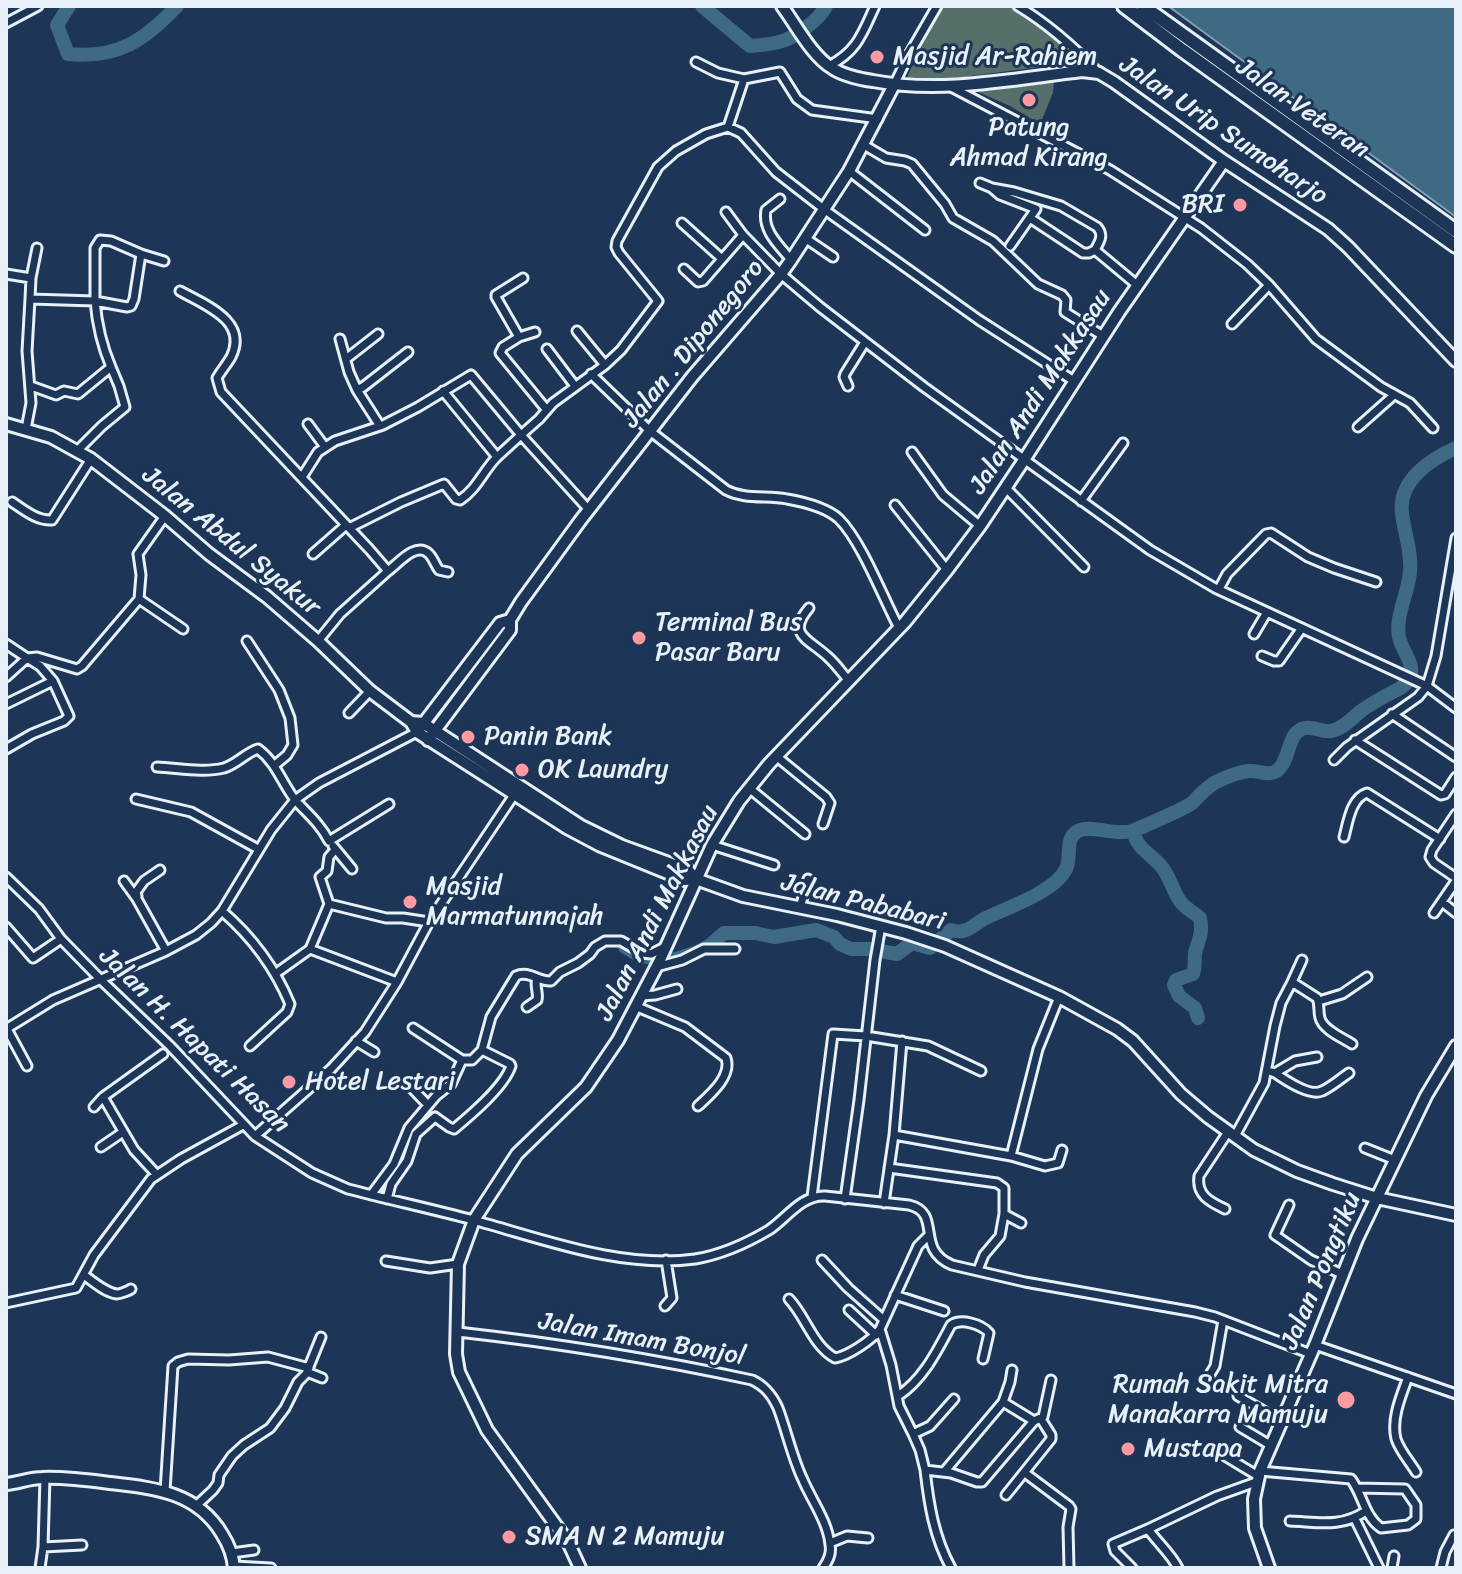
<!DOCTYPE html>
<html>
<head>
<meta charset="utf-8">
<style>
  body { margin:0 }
  #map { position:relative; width:1462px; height:1574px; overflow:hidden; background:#1d3557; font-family:Sriracha,sans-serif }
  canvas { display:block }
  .frame { position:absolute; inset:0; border:8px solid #e8f1f8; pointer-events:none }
</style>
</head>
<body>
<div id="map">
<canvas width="1462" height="1574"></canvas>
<div class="frame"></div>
</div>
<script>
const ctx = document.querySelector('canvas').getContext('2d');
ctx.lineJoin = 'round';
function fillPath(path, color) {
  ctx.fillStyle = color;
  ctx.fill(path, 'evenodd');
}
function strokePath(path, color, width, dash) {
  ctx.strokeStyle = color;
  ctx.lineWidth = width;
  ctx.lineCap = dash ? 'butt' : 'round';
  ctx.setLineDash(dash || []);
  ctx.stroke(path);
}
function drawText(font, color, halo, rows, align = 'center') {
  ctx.font = font + ' Sriracha,sans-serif';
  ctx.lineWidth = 6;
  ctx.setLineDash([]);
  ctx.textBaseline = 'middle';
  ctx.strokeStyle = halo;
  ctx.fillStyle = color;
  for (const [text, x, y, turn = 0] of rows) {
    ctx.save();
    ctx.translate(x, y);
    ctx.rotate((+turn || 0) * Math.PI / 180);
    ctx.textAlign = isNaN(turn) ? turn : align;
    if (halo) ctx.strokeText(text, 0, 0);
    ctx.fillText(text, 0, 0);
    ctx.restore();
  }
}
fillPath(new Path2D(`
  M941,6H1013L1030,17L1080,57L1078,62L940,80L907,78L918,50Z
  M1054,82L1053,93L1040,124L1010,106L978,92Z`), '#576f6b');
const water = new Path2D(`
  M1168,6H1456V217Z`);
fillPath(water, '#3f6a84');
strokePath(water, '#83a0b2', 2);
strokePath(new Path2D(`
  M69,6L57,25L68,54C117,59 144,41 177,6
  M702,6L750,46C780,44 791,41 814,21C819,16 823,13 826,6
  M1134,830C1134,847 1151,854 1161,866C1170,876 1172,890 1180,901C1184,908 1194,912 1200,918C1203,934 1199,938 1195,953C1194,961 1196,966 1193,974L1176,980L1174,985L1179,996L1195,1008L1198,1018
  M625,947L640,956L673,960L695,953L709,946L724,933H755L774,937L816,930L834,937L840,944L851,949H869L897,954L912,943L930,948L951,930C955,931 960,932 963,931C970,930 978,922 984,919C1006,908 1055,892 1066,869C1072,857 1064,838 1078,831C1091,824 1113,836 1132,831C1140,828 1186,808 1192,803C1201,794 1208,785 1220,780C1229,776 1239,772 1249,771C1259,770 1269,777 1278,770C1289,760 1287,742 1297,732C1308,722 1320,733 1331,731C1343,729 1352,718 1361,711C1369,705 1378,700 1387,695C1393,692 1403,688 1407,682C1419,666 1402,653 1399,637C1395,616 1408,594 1410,572C1412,551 1404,533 1402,513C1398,480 1431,459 1456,448`), '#3f6a84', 14);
const street = new Path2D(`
  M1018,6C1048,24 1074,47 1099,73
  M6,23L38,6
  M696,62L718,73L744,79L780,72L797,99L812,110L878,119
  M829,66C858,50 862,34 875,6
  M744,79L728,127L741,133L776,172L825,210L979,320L1074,381
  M894,85L907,58L937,6
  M951,87L1110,170L1201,228L1247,264L1269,285L1316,339L1381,387L1410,403L1433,428
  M864,145L886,158L905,161L912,164L945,204L953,218L993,241L1038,284L1062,295L1066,300L1065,312L1103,336
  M849,171L925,230
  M980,183L992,188L1000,195L1036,209L1010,246
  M992,188L1014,192L1061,206L1097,227C1104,235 1100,241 1095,250L1137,285
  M780,199L766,210C762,231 779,245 791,260
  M726,212L743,235L781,274L820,307L924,387L1150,550L1215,588L1427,686L1456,708
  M1030,218L1083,253H1089L1095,250
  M682,223L721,258
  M805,238L833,257
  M141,254L164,261
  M684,269L698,282L703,281L743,235
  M6,274L31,278
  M180,291C205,305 249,321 231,357C227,364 221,371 217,378L221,392L369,549L388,571L340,614L318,641
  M30,299L95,301V248L100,240L111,241L141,254L134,299L131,306L127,307L95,301C97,325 102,346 111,367L78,394L64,391L56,395L31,386
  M1232,324L1269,285
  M577,331L605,365L553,403L539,419L521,435L589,510
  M535,332L519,337L503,347L500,353L546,409
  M519,337L496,297V295L523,278
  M340,339L349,372L357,390
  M547,349L575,386
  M346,359L378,334
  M605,365L621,350L658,301L619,253L616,247L617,241L658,167L676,151L706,134L728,127
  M591,374L650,431L726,490C745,500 767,495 787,499C804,502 826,507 839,519C862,542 883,598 899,628
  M848,386L844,377L845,374L865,342
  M308,424L325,447
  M380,426L357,390L363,387L408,352
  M1358,427L1394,395
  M26,429L31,403L27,351L30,299L31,278L37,248
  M78,450L102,426L125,407L119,386L111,367
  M912,452L943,495L980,526
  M302,477L318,452L335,441L383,425L418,407L471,375L521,435L497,457
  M1006,488L1084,567
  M1081,501L1123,443
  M12,502C24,510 37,521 52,520L91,459
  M895,505L947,570
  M349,528L401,502L444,484L456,499L460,500C477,489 483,471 497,457L443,391
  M313,554L346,525
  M388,571C398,564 415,542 428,553C433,557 435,565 439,570L448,572
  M1219,589L1227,574L1266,534L1271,533L1308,557L1334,568L1376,582
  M139,599L183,629
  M809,608C786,635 809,639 828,657C836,664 842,673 849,681
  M1254,634L1267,612
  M247,641L279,690L290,718L293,745L287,755L275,765
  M6,644L27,658L6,677
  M1262,656L1274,661H1279L1302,628
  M27,658L37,657L77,669L82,666L139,599L141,575L138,554L165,516
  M27,658L40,666L53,681
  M6,704L53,681L69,716L64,721L32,734L6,749
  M349,713L370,691
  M1392,714L1456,757
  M1355,740L1441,795L1445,794L1456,777
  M776,756L826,797L830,803L823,824
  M1334,760L1347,747L1418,697L1427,686L1436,656L1456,538
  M157,767C179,768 203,773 224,768C237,764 247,752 258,749C277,763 282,784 296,801C309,815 320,824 329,841L389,804
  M749,788L805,834
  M136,799L191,812L258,849
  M1456,814L1432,850L1430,857L1434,863L1456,878
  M1344,837C1348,822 1351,798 1367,793L1440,839
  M712,845L774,865
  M333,846L352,869
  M6,877L39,909L61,939L100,979L170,1046L255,1136L312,1173L348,1189C390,1200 432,1209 473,1220C544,1239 620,1269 695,1259C720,1255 747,1243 769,1230C787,1218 801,1195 825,1196L909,1205C943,1213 914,1249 952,1265L1025,1282L1195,1312L1215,1317L1311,1354
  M124,881L137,899L166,951
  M137,896L136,892L144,881L160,870
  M1442,902L1456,913
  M329,904L320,877L327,871L329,857L335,850
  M800,908L808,879
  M222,911C251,936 275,968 290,1004L287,1012L250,1046
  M1434,913L1456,881
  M6,927L33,958L61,939
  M310,949L397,982
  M656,967L682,960L704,949H735
  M275,974L310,949L329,904L386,918H403L429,922
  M1292,982L1302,960
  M641,996L655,995L677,989
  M1319,1001L1342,994L1367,977
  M635,1006L685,1027L726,1058C732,1076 711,1094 698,1106
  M527,1007L537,1000C539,993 534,986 537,978
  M413,1028L462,1060
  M6,1029L53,1000L166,951L196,935L211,923L222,911L271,830L295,800L319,783L417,732
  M7,1029L27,1066
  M356,1041L374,1052
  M902,1041L894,1135L1011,1156L1045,1166L1058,1163L1062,1150
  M1272,1072L1275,1073L1295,1061L1317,1057
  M1275,1073C1285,1080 1310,1097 1322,1091C1331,1087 1340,1079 1349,1073
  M405,1081L428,1105
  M103,1097L134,1150L157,1175
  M94,1107L103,1097L163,1054
  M255,1136L331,1069L365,1032L397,982L429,922L516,792
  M1235,1136L1264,1083L1275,1026L1281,1003L1292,982L1317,998C1320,1005 1318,1011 1320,1018C1323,1030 1343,1038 1352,1044
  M101,1147L123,1132
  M1365,1148L1395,1160
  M1011,1156L1038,1049L1059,997
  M889,1168L997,1183L1004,1188V1214L1000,1236L984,1255L978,1270
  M371,1195L394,1164L409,1128L436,1096L451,1084L462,1060H472L482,1050L491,1017L516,976C529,970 538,982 551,981L560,972L578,963L590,954L595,947L605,941H621L642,953L651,954L665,947
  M812,1197L833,1034L866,1036L928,1046L981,1071
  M387,1199L391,1184L407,1161L416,1134L435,1117L449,1127L454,1129C472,1114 504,1087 511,1066L510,1064L482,1050
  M845,1199L859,1100L875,960L881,926
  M884,1203L894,1135
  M1289,1205L1275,1235L1311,1260L1342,1274
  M1225,1209C1210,1202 1196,1195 1199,1176L1228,1132
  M1004,1214L1021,1223
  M822,1260L848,1288L884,1320
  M386,1261L430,1268L458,1264
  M84,1275C92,1281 106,1293 117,1294C120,1294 128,1291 131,1289
  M895,1295L944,1311
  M789,1299C806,1317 813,1346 835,1358C848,1356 872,1340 880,1329
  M6,1303L76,1288L94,1255L151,1179L181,1159L243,1125
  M665,1306L672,1298L666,1260
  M849,1310L876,1335
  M458,1332C556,1343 655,1359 752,1380C765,1386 772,1395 778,1408C787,1432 792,1457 803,1480C812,1501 828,1522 830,1545C832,1554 828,1561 823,1568
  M1315,1345L1456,1394
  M307,1372L322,1378
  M1408,1377C1401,1396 1391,1419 1396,1439C1400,1451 1410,1462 1416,1472
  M1206,1381L1215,1366L1223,1320
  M898,1396C923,1380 937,1351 951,1325C961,1318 981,1324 989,1333L983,1359
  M1238,1396L1281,1421
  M1003,1402L1010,1382L1012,1370
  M1240,1427L1270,1445
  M913,1434L899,1406L891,1365L880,1329L918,1246L929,1235
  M1225,1456L1258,1476
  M925,1470L920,1450L913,1434L930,1426L954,1399
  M1260,1471L1351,1479C1363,1495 1364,1516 1381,1528L1408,1525L1416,1519V1505L1405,1489L1357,1488
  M944,1472L1003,1402L1034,1421
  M1025,1473L1069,1506L1071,1509L1068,1527L1069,1568
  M165,1491L173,1366L178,1362L188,1359L229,1360L268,1357L309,1368
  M1006,1495L1051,1439V1435L1041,1419
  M197,1505L213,1490L218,1483L219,1475L232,1456L244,1445L270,1428L285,1408L298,1382L306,1374L321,1337
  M1355,1519L1379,1568
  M1290,1521C1318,1522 1341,1528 1366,1511
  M1148,1529L1217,1496L1256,1482
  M830,1543L847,1536L868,1538
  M43,1547L82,1545
  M232,1553L254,1550
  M234,1566L271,1568
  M40,1568L43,1547L45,1478
  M951,1568C934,1537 929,1505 925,1470L951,1473L977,1482H982L1034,1421L1043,1417L1051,1380
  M1132,1568L1115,1551L1113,1544L1148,1529C1157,1542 1171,1554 1178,1568
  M1392,1568L1394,1556
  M1441,1568L1445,1552L1454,1535L1456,1536`);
const secondary = new Path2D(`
  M782,6C796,25 812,56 832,68C844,76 859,79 873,81C942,94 1013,79 1082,71L1099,73L1114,82L1224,161L1328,229L1348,247L1456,361
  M6,424L51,437L91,459L165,516L209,554L267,597L318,641L370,691L411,722L417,732L567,828L599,845L685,880L696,879L743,896L837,915L906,933L945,946L1059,997L1117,1029L1133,1041L1181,1094L1208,1117L1254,1150L1297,1171L1333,1184L1377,1198L1456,1215
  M411,722L423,723L581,826L622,846L688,870L696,879
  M420,728L500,623L510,620
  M428,740L510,630V620L521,602L580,521L692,377L781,274L791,260L849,171L894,85
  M6,1484C18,1483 30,1478 42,1478C65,1477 87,1480 110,1483C154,1488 197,1492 222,1534C229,1545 233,1555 234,1568
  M580,1568L568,1542L487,1430L459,1372L456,1354L458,1264L474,1220L517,1154L586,1087L618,1040L659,962L712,845L739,801L769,764L905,622L947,570L980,526L1024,460L1119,312L1224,161
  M1269,1568L1255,1528L1254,1499L1260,1471L1315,1345L1357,1239L1426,1096L1456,1046`);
const highway = new Path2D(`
  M1124,6L1182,50L1456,246
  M1143,6L1456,231`);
strokePath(street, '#e8f1f8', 13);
strokePath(secondary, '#e8f1f8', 16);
strokePath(highway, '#e8f1f8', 18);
strokePath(street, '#1d3557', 7);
strokePath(secondary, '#1d3557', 10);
strokePath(highway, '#1d3557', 12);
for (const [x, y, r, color] of [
  [877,57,8,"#ff9aa2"],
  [1029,100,8,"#ff9aa2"],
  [1240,205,8,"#ff9aa2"],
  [639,638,8,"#ff9aa2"],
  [468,737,8,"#ff9aa2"],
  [522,770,8,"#ff9aa2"],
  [410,902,8,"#ff9aa2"],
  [289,1082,8,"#ff9aa2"],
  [1346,1400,10,"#ff9aa2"],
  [1128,1449,8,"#ff9aa2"],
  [509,1537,8,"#ff9aa2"]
]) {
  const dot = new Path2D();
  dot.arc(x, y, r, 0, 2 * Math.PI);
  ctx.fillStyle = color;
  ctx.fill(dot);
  strokePath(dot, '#1d3557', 3);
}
drawText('26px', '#e8f1f8', '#1d3557', [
  ["Masjid Ar-Rahiem",893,57],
  ["Patung",1029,128,"center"],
  ["Ahmad Kirang",1029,158,"center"],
  ["BRI",1224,205,"right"],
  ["Terminal Bus",655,623],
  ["Pasar Baru",655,653],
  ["Panin Bank",484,737],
  ["OK Laundry",538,770],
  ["Masjid",426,887],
  ["Marmatunnajah",426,917],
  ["Hotel Lestari",305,1082],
  ["Rumah Sakit Mitra",1328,1385,"right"],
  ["Manakarra Mamuju",1328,1415,"right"],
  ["Mustapa",1144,1449],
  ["SMA N 2 Mamuju",525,1537]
], 'left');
drawText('26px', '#e8f1f8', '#1d3557', [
  ["Jalan Veteran",1302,109,35],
  ["Jalan Urip Sumoharjo",1223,131,34],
  ["Jalan . Diponegoro",694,344,-51],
  ["Jalan Andi Makkasau",1041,392,-57],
  ["Jalan Abdul Syakur",231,542,39],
  ["Jalan Pababari",863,903,14],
  ["Jalan Andi Makkasau",658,913,-63],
  ["Jalan H. Hapati Hasan",194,1041,44],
  ["Jalan Pongtiku",1322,1271,-67],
  ["Jalan Imam Bonjol",642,1340,10]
]);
</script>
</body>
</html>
